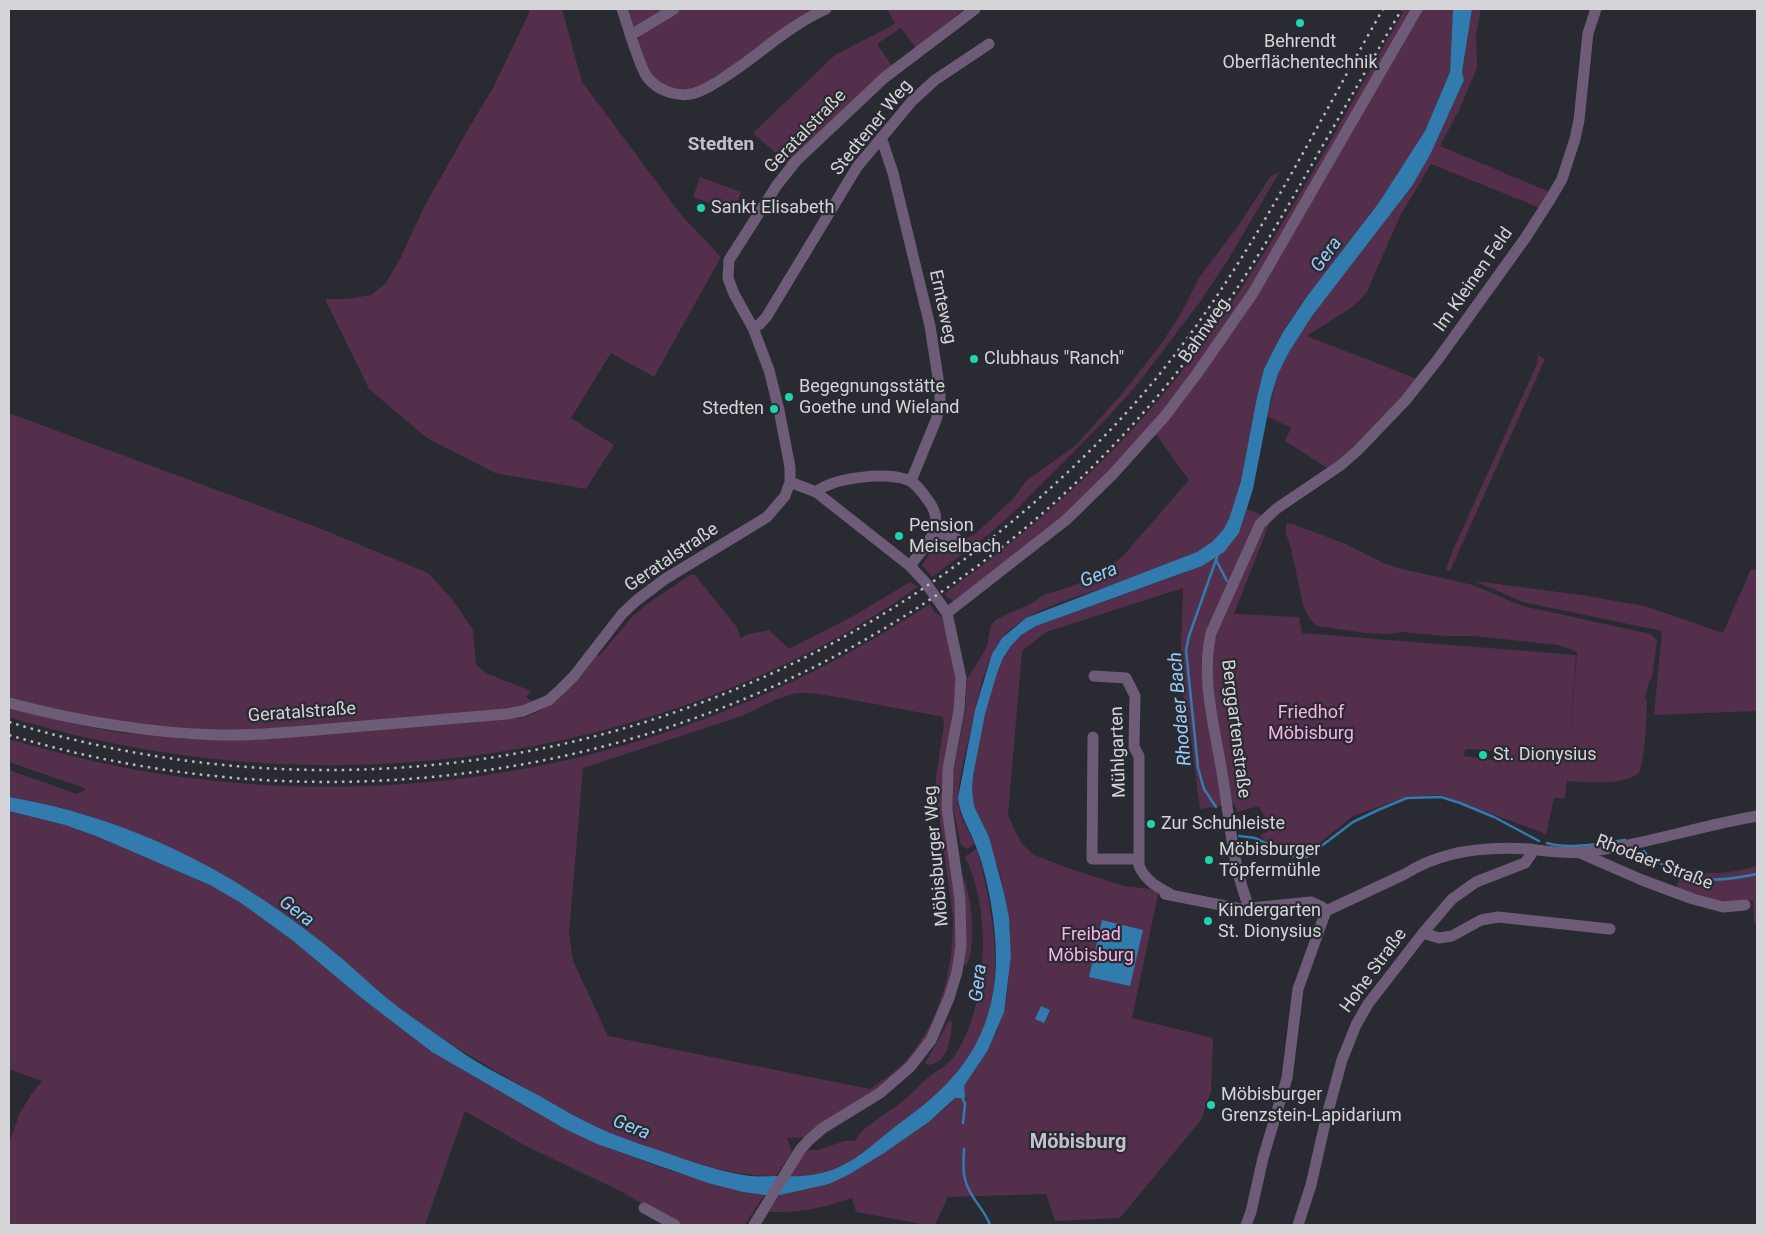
<!DOCTYPE html>
<html>
<head>
<meta charset="utf-8">
<style>
  body { margin:0 }
  #map { position:relative; width:1766px; height:1234px; overflow:hidden; background:#2a2a32; font-family:Roboto,sans-serif }
  canvas { display:block }
  .frame { position:absolute; inset:0; border:10px solid #d4d4d9; pointer-events:none }
</style>
</head>
<body>
<div id="map">
<canvas width="1766" height="1234"></canvas>
<div class="frame"></div>
</div>
<script>
const ctx = document.querySelector('canvas').getContext('2d');
ctx.lineJoin = 'round';
function fillPath(path, color) {
  ctx.fillStyle = color;
  ctx.fill(path, 'evenodd');
}
function strokePath(path, color, width, dash) {
  ctx.strokeStyle = color;
  ctx.lineWidth = width;
  ctx.lineCap = dash ? 'butt' : 'round';
  ctx.setLineDash(dash || []);
  ctx.stroke(path);
}
function drawText(font, color, halo, rows, align = 'center') {
  ctx.font = font + ' Roboto,sans-serif';
  ctx.lineWidth = 4.5;
  ctx.setLineDash([]);
  ctx.textBaseline = 'middle';
  ctx.strokeStyle = halo;
  ctx.fillStyle = color;
  for (const [text, x, y, turn = 0] of rows) {
    ctx.save();
    ctx.translate(x, y);
    ctx.rotate((+turn || 0) * Math.PI / 180);
    ctx.textAlign = isNaN(turn) ? turn : align;
    if (halo) ctx.strokeText(text, 0, 0);
    ctx.fillText(text, 0, 0);
    ctx.restore();
  }
}
fillPath(new Path2D(`
  M530,9H562L582,82L682,216L721,257L654,377L611,353L571,418L614,445L586,489L495,473L427,438L369,389L325,299H347L371,295L386,283L401,257L424,207L467,131L494,86L528,15Z
  M626,9H667L635,27L632,25Z
  M681,9H818L702,85C691,90 683,91 671,88C649,81 645,62 637,42L641,33Z
  M887,9H964L916,48L901,28L877,44L892,66L788,164L753,133L835,55L895,24Z
  M1405,9H1453L1450,72L1425,131L1378,204L1308,295L1283,331L1264,369L1257,397L1241,481L1229,519L1223,530L1212,542L1197,552C1170,563 1143,574 1115,584C1081,596 1027,609 1003,637C984,659 976,709 969,737C965,757 959,778 958,797C958,813 967,830 975,844L967,849L961,845L953,809V775L965,711L967,679L980,659L987,646L991,625L997,619L1030,604L1046,594L1067,588L1097,576L1123,556L1189,480L1152,429L1065,518L956,604L944,594C1041,524 1128,445 1199,349C1278,243 1339,123 1405,9Z
  M1472,9H1481L1476,34L1477,68L1459,110L1440,146L1550,192L1540,208L1431,164L1400,216L1366,294L1352,307L1307,336L1417,379L1375,427L1329,469L1285,441L1291,428L1267,416L1278,374L1289,352L1312,316L1412,186L1430,155L1464,80L1462,72Z
  M1280,171L1228,260L1200,302L1136,386L1108,417L1014,512L989,534L932,577L922,565L938,542L944,539H966L976,533L1012,500L1027,480L1075,446L1121,395L1159,347L1179,317L1199,278L1238,226L1270,177Z
  M700,177L741,192L736,207L732,206L730,210L693,197Z
  M1538,355L1545,359L1450,571L1446,569L1453,550L1537,364Z
  M9,413L319,528L428,573L452,599L473,630L476,664L486,673L531,691L526,697L534,703L506,710L250,730L220,731L116,722L9,699Z
  M1247,509L1271,519L1234,614L1299,617L1302,633L1576,655L1568,765L1577,652L1558,645L1474,636H1445L1404,632L1389,634L1366,633L1317,626L1309,618L1303,605L1291,548L1286,534V524H1293L1343,543L1383,563L1398,568L1473,585L1522,606L1651,634L1657,640L1652,679H1650L1645,697L1647,701C1646,725 1646,750 1639,773C1622,786 1588,782 1567,781L1565,798H1554L1546,834L1441,795L1407,797L1353,816L1311,850L1298,856L1263,840L1260,835L1271,830L1259,806L1237,812L1235,804L1200,809L1190,732L1180,677L1183,588L1046,632L1022,651L1008,815L1017,835L1023,845L1034,855L1071,869L1124,886L1159,890L1132,1018L1213,1038L1211,1092L1201,1120L1120,1218L1055,1221L1046,1194L948,1197L935,1225H927L856,1212L852,1198C823,1208 800,1213 768,1212L780,1195L829,1184L930,1121L947,1107L964,1086L988,1050L997,1031L1006,1000L1011,956L1009,917L1000,874L991,848L989,837L974,806L972,790L973,776C982,730 985,672 1019,637C1024,632 1030,629 1036,626L1184,573L1233,540L1239,533ZM1471,749L1500,752L1502,757L1499,761L1464,756L1465,750Z
  M1751,569L1757,570V711L1654,715L1662,631L1523,602L1475,581L1581,595L1645,606L1723,633Z
  M694,574L736,626L739,632L740,638C751,632 757,633 769,630L789,649L855,615L910,582L918,587C897,601 876,615 854,628C599,774 289,803 9,717V709L114,732L189,739L252,740L522,718C559,706 575,685 597,655L599,656L634,615L650,602L690,575Z
  M930,604L935,613L941,616L950,642L958,692L948,746L958,921L954,971L936,1022L918,1052L888,1082L807,1137L787,1138L792,1152L776,1176C737,1177 701,1165 665,1153C649,1147 632,1142 616,1136C587,1123 558,1107 531,1091C484,1065 438,1038 395,1005C378,991 362,976 345,962C319,939 291,918 262,899C187,849 97,811 9,797V770L77,794L87,789L9,762V739C51,751 93,762 136,770C416,819 693,760 930,604ZM796,693H811L843,698L943,717L944,724L936,777V793L953,917C954,966 941,1019 909,1057C898,1070 884,1079 870,1089L608,1036L573,961L569,933L583,768L742,716L775,700Z
  M9,811L65,825L96,836L210,885L241,903L292,940L364,1000L432,1052L565,1129L597,1144L677,1173L743,1192L764,1195L745,1225H680L620,1191L524,1145L465,1111L425,1225H9V1143L19,1115L30,1096L42,1081L9,1069Z
  M977,848C996,923 1012,1006 959,1072C942,1094 917,1110 896,1126C872,1145 850,1167 819,1174C810,1176 799,1175 789,1177L804,1153L810,1150H819L844,1141H855C858,1136 862,1130 867,1127C879,1117 892,1110 904,1100C913,1093 920,1084 929,1077C936,1071 947,1065 953,1058C989,1008 992,910 965,857Z
  M1757,866V924L1754,923L1753,900L1723,904L1676,889L1682,872C1709,874 1732,874 1757,866Z
  M962,875C972,894 977,948 966,966L964,964Z
  M950,1020L952,1023C950,1040 949,1064 927,1065L925,1063L939,1039L948,1022Z`), '#532f4c');
fillPath(new Path2D(`
  M1453,9H1472L1462,72L1464,80L1430,155L1412,186L1312,316L1289,352L1278,374L1271,397L1253,489L1239,533L1224,552L1202,566L1036,626L1021,635L1011,646L1003,658L997,673L985,714L973,776L972,790L974,806L989,837L1004,893L1009,917L1011,956L1004,1012L988,1050L964,1086L965,1098H955L930,1121L884,1153L848,1175L829,1184L780,1195H764L743,1192L708,1183L597,1144L565,1129L432,1052L364,1000L292,940L241,903L210,885L96,836L65,825L9,811V797C87,810 166,840 234,881C273,905 311,932 346,962C363,977 380,993 398,1007C420,1023 443,1039 466,1055C489,1070 514,1082 538,1095C564,1110 591,1126 618,1136C633,1142 649,1147 664,1152C692,1162 721,1172 750,1176C759,1177 769,1176 778,1176C796,1177 815,1176 832,1170C859,1160 878,1139 900,1123C953,1085 988,1047 995,978C999,941 990,884 977,849C971,831 960,817 958,798L975,710L992,654L1002,638L1026,618L1197,552L1212,542L1223,530L1229,519L1241,481L1257,397L1264,369L1273,351L1283,332L1308,295L1378,204L1425,131L1450,72Z
  M1102,920L1143,930L1130,986L1089,977Z
  M1041,1006L1050,1010L1044,1023L1035,1019Z`), '#327baf');
strokePath(new Path2D(`
  M1216,560L1227,581
  M1216,807L1204,789L1198,768L1186,650L1189,636L1217,557
  M1239,836L1255,838L1297,858L1307,857L1353,822L1378,810L1407,798L1441,797L1460,803L1494,817L1539,841
  M1547,843C1569,850 1602,843 1625,840
  M1644,851C1650,863 1693,877 1707,879C1723,881 1742,877 1757,874
  M961,1095L965,1104L963,1123
  M964,1149C963,1166 962,1180 972,1195C978,1206 986,1213 990,1225`), '#327baf', 2.5);
strokePath(new Path2D(`
  M622,9C628,26 638,63 647,77C658,91 678,98 695,93C711,88 724,77 738,68C766,48 794,23 826,9
  M631,35L674,9
  M882,140L893,173L930,326L940,391V405L936,420L911,481
  M753,328L760,324L767,316L857,167L912,101L935,80L989,44
  M816,492C834,477 886,472 908,480C916,483 922,492 927,499C935,509 938,518 934,531C931,541 917,556 910,566
  M934,532L956,538
  M947,613L1066,520L1113,474L1165,416L1196,375L1253,293L1417,9
  M1094,676L1126,678L1135,696L1134,747L1139,756V866C1146,881 1156,886 1170,894
  M9,703C78,721 147,733 219,735C259,736 300,731 340,728C396,723 451,719 507,714L523,711L549,700L561,689L574,676L622,614L637,600L665,579L767,517L785,496L790,482V467L779,410L769,370L753,328L734,294L728,278L729,260L777,185L796,161L884,78L975,9
  M1093,737L1092,859H1138
  M1580,853L1642,880L1693,899L1723,907L1745,905
  M1165,894L1241,909L1311,902L1322,907L1326,911
  M1250,909C1233,870 1230,822 1223,779C1216,731 1200,681 1211,633L1260,524L1276,509L1341,465L1358,450L1405,401L1439,358L1526,237L1551,198L1562,179L1575,139L1579,120L1588,33L1596,9
  M1326,911L1405,874C1442,850 1486,846 1529,849C1546,851 1565,854 1582,852C1642,846 1698,826 1757,816
  M1423,933L1439,938L1452,936L1481,920L1498,917L1610,929
  M644,1208L675,1225
  M754,1225L800,1150L809,1140L823,1128L880,1093L910,1067L931,1040L949,998L957,972L961,946L960,899L947,809L948,769L959,710L961,678L947,613L925,582L910,566L816,492L790,482
  M1246,1225L1251,1212L1263,1158L1287,1078L1298,989L1326,911
  M1298,1225L1311,1185L1326,1119L1342,1060L1356,1025L1368,1004L1423,933L1452,899L1476,882L1525,863L1534,850`), '#6d5b77', 11);
strokePath(new Path2D(`
  M9,722C362,830 740,754 1021,514C1069,473 1114,429 1154,381C1247,268 1311,135 1383,9
  M9,735C430,861 879,729 1162,391C1223,317 1272,235 1319,152C1347,104 1374,56 1402,9`), '#bbbbc1', 2.5, [2.5, 5]);
for (const [x, y, r, color] of [
  [1300,23,5,"#1fd5b0"],
  [701,208,5,"#1fd5b0"],
  [974,359,5,"#1fd5b0"],
  [789,397,5,"#1fd5b0"],
  [774,409,5,"#1fd5b0"],
  [899,536,5,"#1fd5b0"],
  [1483,755,5,"#1fd5b0"],
  [1151,824,5,"#1fd5b0"],
  [1209,860,5,"#1fd5b0"],
  [1208,921,5,"#1fd5b0"],
  [1211,1105,5,"#1fd5b0"]
]) {
  const dot = new Path2D();
  dot.arc(x, y, r, 0, 2 * Math.PI);
  ctx.fillStyle = color;
  ctx.fill(dot);
  strokePath(dot, '#2a2a32', 2);
}
drawText('18px', '#d4d4d9', '#2a2a32', [
  ["Behrendt",1300,42,"center"],
  ["Oberflächentechnik",1300,63,"center"],
  ["Sankt Elisabeth",711,208],
  ["Clubhaus \"Ranch\"",984,359],
  ["Begegnungsstätte",799,387],
  ["Goethe und Wieland",799,408],
  ["Stedten",764,409,"right"],
  ["Pension",909,526],
  ["Meiselbach",909,547],
  ["St. Dionysius",1493,755],
  ["Zur Schuhleiste",1161,824],
  ["Möbisburger",1219,850],
  ["Töpfermühle",1219,871],
  ["Kindergarten",1218,911],
  ["St. Dionysius",1218,932],
  ["Möbisburger",1221,1095],
  ["Grenzstein-Lapidarium",1221,1116]
], 'left');
drawText('18px', '#d4d4d9', '#2a2a32', [
  ["Stedtener Weg",872,128,-51],
  ["Geratalstraße",806,132,-46],
  ["Im Kleinen Feld",1474,280,-55],
  ["Ernteweg",942,307,78],
  ["Bahnweg",1205,331,-55],
  ["Geratalstraße",672,558,-34],
  ["Geratalstraße",302,713,-4],
  ["Berggartenstraße",1235,729,83],
  ["Mühlgarten",1119,752,-92],
  ["Möbisburger Weg",937,856,-95],
  ["Rhodaer Straße",1654,863,21],
  ["Hohe Straße",1374,971,-54]
]);
drawText('18px', '#fab1e9', '#2a2a32', [
  ["Friedhof",1311,713],
  ["Möbisburg",1311,734],
  ["Freibad",1091,935],
  ["Möbisburg",1091,956]
]);
drawText('bold 19px', '#c1c0cb', '#2a2a32', [
  ["Stedten",721,145]
]);
drawText('italic 19px', '#96ccf7', '#2a2a32', [
  ["Gera",1327,255,-54],
  ["Gera",1099,576,-22],
  ["Rhodaer Bach",1181,709,-95],
  ["Gera",296,912,37],
  ["Gera",979,983,-83],
  ["Gera",631,1128,22]
]);
drawText('bold 20px', '#c1c0cb', '#2a2a32', [
  ["Möbisburg",1078,1143]
]);
</script>
</body>
</html>
